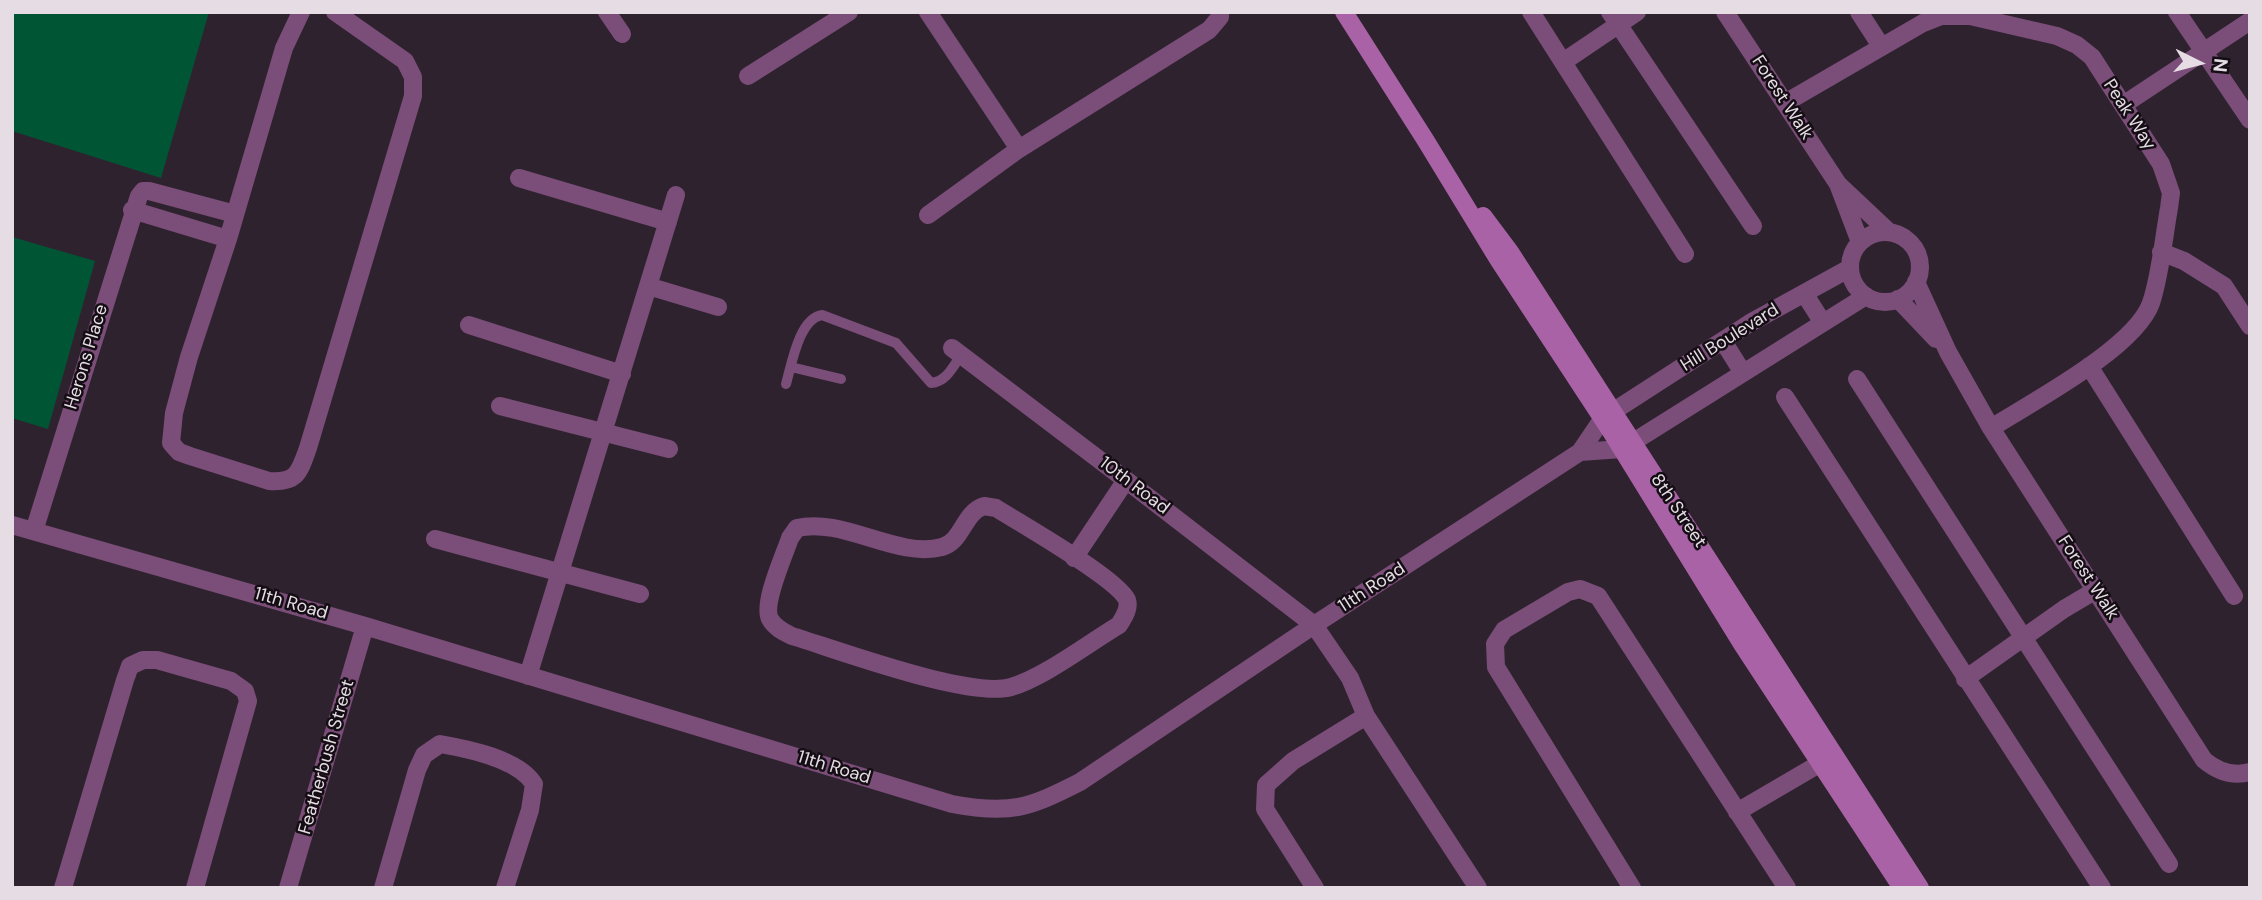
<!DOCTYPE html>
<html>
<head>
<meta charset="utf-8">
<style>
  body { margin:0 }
  #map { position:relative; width:2262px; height:900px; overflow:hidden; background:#2f222f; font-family:"DM Sans",sans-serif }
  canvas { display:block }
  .frame { position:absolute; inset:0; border:14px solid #e5dce4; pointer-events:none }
  .north { position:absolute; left:2164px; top:28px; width:70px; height:70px; -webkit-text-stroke:5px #140e14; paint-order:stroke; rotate:96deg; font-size:19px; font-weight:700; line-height:28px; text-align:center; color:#e5dce4 }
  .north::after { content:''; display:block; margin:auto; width:24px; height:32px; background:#e5dce4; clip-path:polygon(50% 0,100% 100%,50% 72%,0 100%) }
</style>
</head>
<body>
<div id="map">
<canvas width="2262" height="900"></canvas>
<div class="frame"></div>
<div class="north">N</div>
</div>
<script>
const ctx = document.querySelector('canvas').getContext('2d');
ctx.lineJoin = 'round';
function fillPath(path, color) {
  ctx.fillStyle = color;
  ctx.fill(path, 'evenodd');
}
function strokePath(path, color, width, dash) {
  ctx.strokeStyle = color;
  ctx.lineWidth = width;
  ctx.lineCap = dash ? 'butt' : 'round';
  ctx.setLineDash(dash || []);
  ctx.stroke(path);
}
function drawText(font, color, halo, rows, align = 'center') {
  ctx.font = font + ' "DM Sans",sans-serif';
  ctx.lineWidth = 5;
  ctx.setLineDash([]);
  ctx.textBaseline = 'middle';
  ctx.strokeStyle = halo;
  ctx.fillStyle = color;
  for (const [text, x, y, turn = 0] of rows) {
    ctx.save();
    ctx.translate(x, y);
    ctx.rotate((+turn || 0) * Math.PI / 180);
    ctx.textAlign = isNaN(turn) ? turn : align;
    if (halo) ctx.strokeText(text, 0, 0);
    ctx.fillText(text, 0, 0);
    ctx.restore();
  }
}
fillPath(new Path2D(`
  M12,12H209L161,178L12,131Z
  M12,237L95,261L48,429L12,418Z`), '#005634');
strokePath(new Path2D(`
  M791,367L841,379
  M786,384C792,363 799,319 822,315L896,343L931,383C946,382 953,367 961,355`), '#7a4e78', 10);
strokePath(new Path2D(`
  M301,12L284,48L228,239L189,357L174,413L171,443L179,452L190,456L269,481C297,483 299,473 308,448L413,96V77L405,61L335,12
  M607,12L622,34
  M928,12L1019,149
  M1531,12L1685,254
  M1610,12L1753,226
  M1725,12L1838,184L1860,242
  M1859,12L1881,46
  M2177,12L2250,120
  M1563,62L1637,12
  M748,76L849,12
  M1785,103L1923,23L1941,16H1970L2057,36L2077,45L2092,57L2161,164L2171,193L2169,208C2164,236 2160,277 2151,303C2135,348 2032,402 1991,428
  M2123,105L2250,21
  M519,178L668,222
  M1838,184L1889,232
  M132,210L228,239
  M928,215L1019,149L1209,30L1220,17V12
  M1850 267a35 35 0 1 1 70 0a35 35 0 1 1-70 0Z
  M2161,252L2184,261L2224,286L2250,326
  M1916,282L1948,352L1991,428L2204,760C2217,771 2232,777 2250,772
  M648,286L718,307
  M1804,293L1823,323
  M1898,299L1936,339
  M469,325L622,374
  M1723,341L1743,373
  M952,348L1126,480L1314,625L1350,678L1366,716L1478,888
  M2089,366L2234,596
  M1857,379L2169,864
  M1785,397L2102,888
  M500,406L669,449
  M1580,452L1622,449L1866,296
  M984,506L996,508C1021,524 1117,578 1127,600C1130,609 1123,618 1119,625C1089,643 1043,678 1011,687C970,699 838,650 792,636C784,632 775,628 770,619C762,604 784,556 790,538L797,528C843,517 897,559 942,547C963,541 963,513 984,506Z
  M12,525L365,626L952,804C1010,815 1029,808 1080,782L1314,625L1580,452L1603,418L1750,323L1850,268
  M34,531L139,196L143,191H149L235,214
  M435,539L640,594
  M1074,558L1126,480
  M528,676L676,195
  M1965,679L2064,609L2096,590
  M1737,812L1831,757
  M63,888L125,680L130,666L143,660H157L231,681L245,691L248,701L195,888
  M288,888L365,626
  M383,888L417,770L424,755L440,744C469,749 518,759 534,784L530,810L505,888
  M1315,888L1265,809L1266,785L1293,761L1366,716
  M1632,888L1496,667L1495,644L1504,630L1568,592L1580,589L1598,596L1787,888`), '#7a4e78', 18);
strokePath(new Path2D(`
  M1344,12L1426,141L1498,259L1612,433L1742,644L1902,888
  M1483,216L1510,252L1920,888`), '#a862a5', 18);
drawText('18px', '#e5dce4', '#140e14', [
  ["Forest Walk",1782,98,57],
  ["Peak Way",2129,115,57],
  ["Hill Boulevard",1730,338,-32],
  ["Herons Place",87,357,-73],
  ["10th Road",1134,486,37],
  ["8th Street",1678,511,56],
  ["Forest Walk",2088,578,57],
  ["11th Road",1372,588,-33],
  ["11th Road",291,604,16],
  ["Featherbush Street",327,757,-74],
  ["11th Road",834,768,17]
]);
</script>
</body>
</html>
